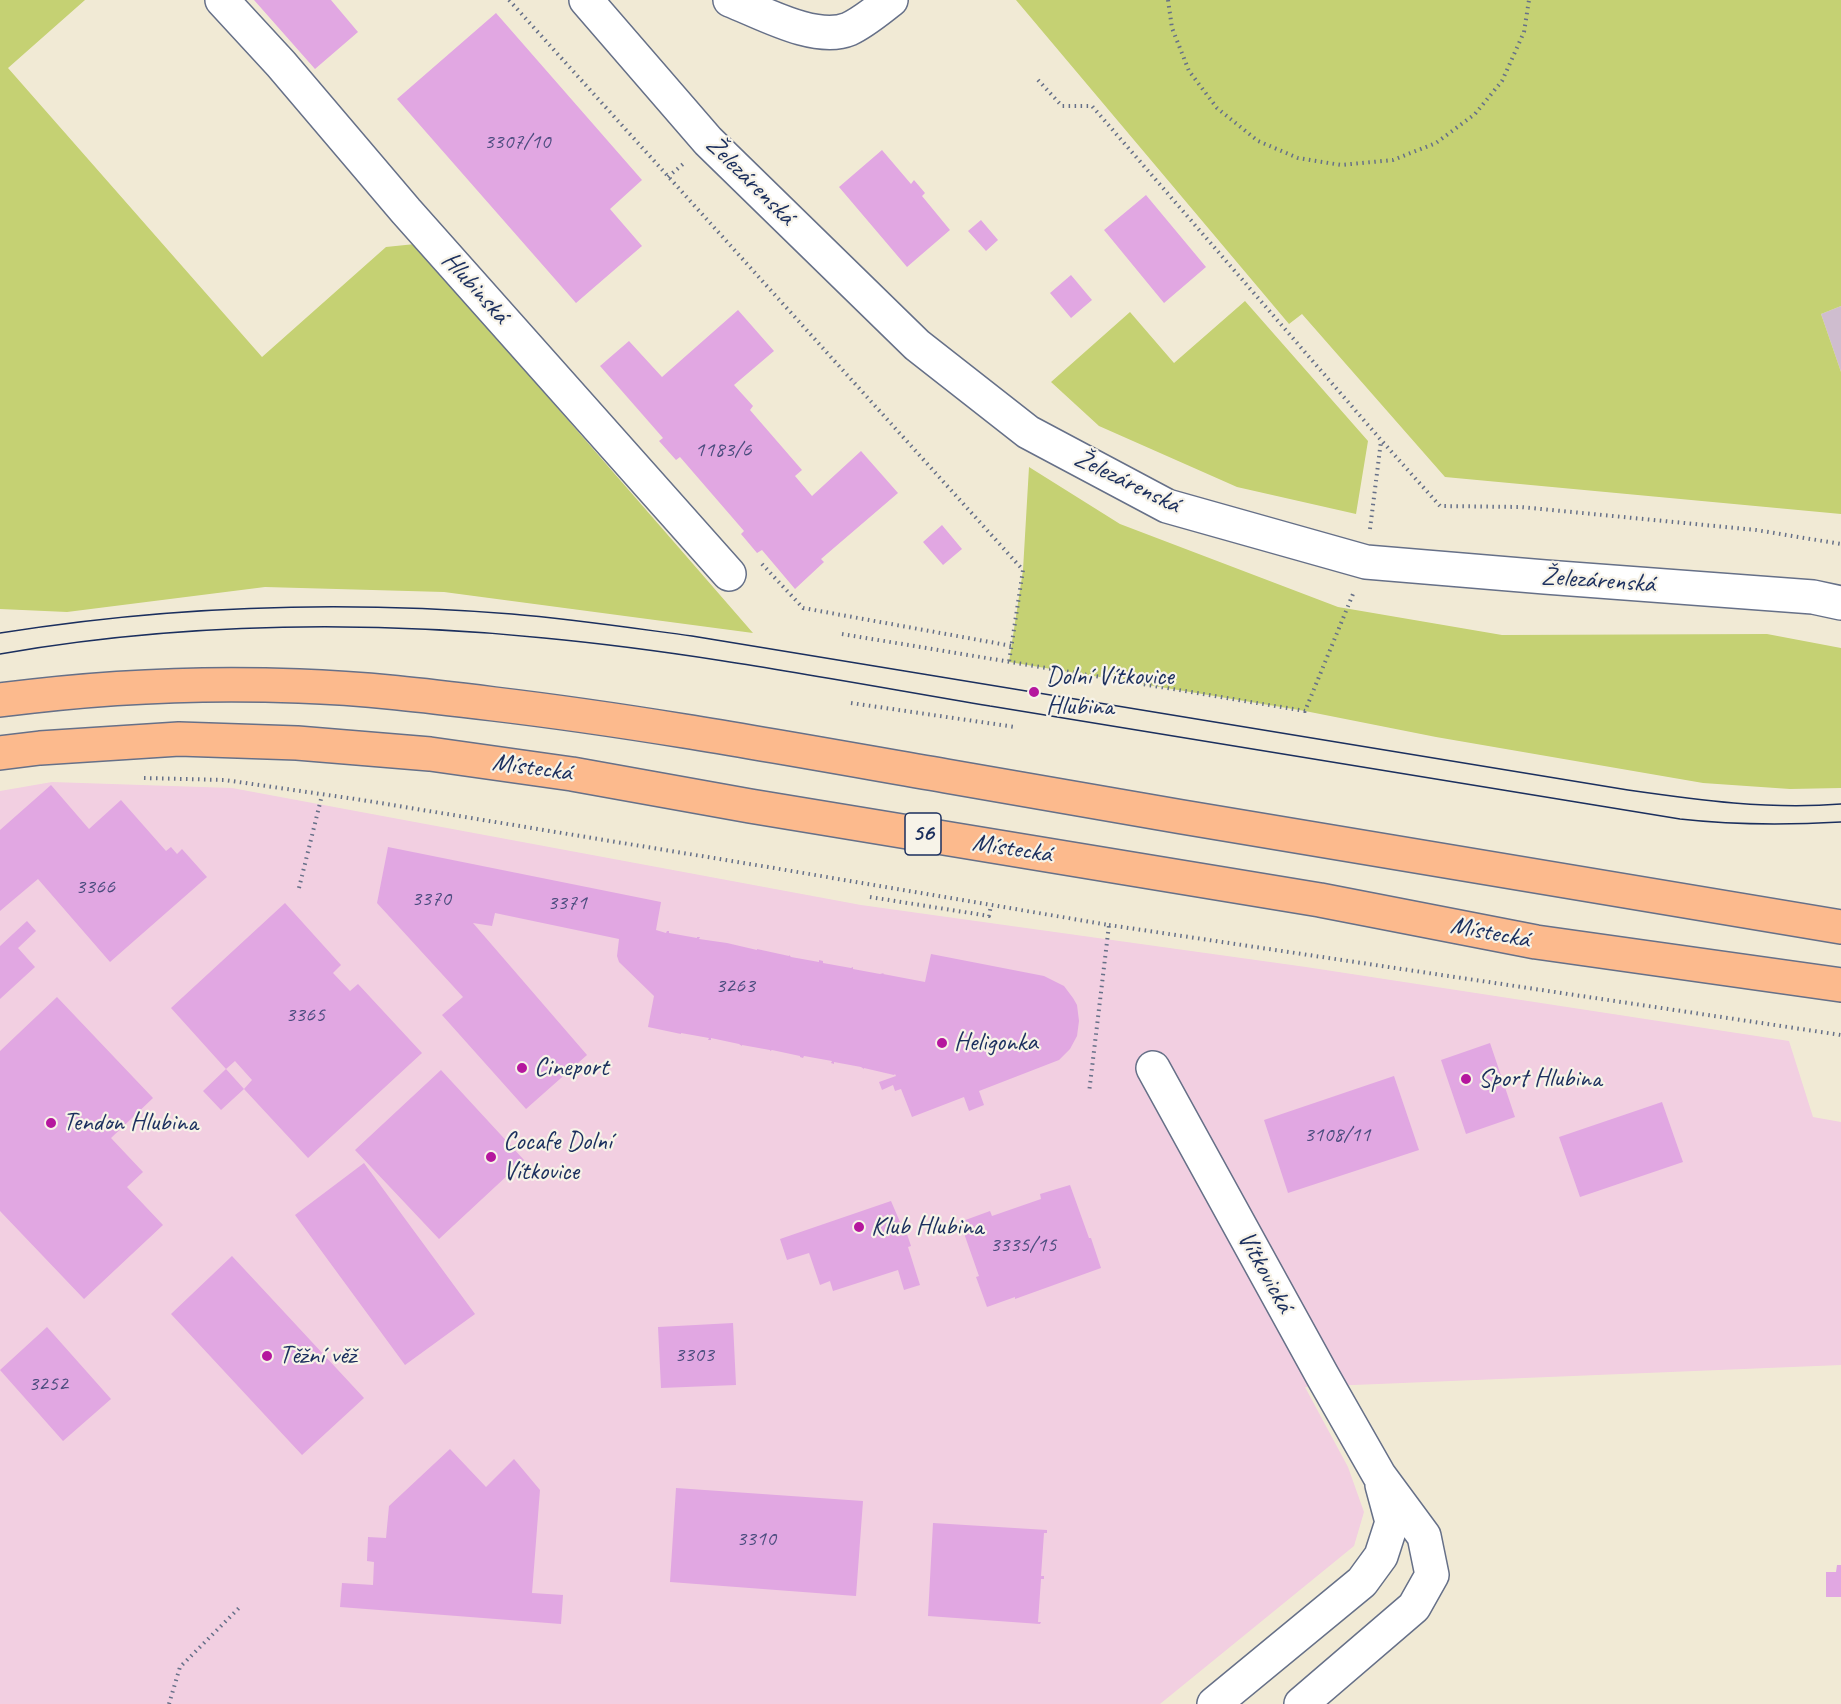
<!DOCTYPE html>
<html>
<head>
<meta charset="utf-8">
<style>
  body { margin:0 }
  canvas { display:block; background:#f1ead5 }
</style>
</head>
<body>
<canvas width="1841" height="1704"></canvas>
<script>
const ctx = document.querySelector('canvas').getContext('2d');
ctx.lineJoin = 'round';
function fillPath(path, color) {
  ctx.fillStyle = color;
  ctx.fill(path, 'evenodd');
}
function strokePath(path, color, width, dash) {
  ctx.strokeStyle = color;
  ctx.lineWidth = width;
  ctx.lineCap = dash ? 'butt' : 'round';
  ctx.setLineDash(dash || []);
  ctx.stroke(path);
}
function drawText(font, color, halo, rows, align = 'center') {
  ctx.font = font + ' Caveat,sans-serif';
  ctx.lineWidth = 4.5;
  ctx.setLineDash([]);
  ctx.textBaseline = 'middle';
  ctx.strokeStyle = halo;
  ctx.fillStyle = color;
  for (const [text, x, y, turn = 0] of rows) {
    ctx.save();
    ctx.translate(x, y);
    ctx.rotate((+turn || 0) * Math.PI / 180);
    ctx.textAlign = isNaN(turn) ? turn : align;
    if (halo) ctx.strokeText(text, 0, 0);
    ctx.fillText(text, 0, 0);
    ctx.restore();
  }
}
fillPath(new Path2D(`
  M52,782L232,788L861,905L1306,967L1789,1041L1813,1117L1841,1122V1365L1305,1387L1348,1467L1364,1512L1354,1546L1160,1704H0V791Z`), '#f2cfe1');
fillPath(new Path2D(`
  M1841,306V372L1821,314Z`), '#cfbdcf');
fillPath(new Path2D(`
  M0,0H85L8,68L262,357L386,247L415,244L753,633L444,592L265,587L67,612L0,609Z
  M1016,0H1841V306L1821,314L1841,372V514L1445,477L1302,314L1289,324Z
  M1245,301L1368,441L1356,514L1237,487L1099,426L1051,382L1130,312L1174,363Z
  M1029,467L1120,524L1338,607L1502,635L1767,634L1841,648V788L1790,789L1703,783L1436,737L1305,711L1009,662L1023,570Z`), '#c5d173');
fillPath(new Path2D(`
  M254,0H331L358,32L315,69Z
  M496,13L642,180L610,209L642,246L576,303L397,99Z
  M882,150L911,184L914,180L925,193L922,196L950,230L907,267L839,187Z
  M1146,195L1206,267L1164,303L1104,230Z
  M981,220L998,240L986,251L968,231Z
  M1071,275L1092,300L1071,318L1050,293Z
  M738,310L774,351L734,385L753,406L750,410L802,470L795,476L812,496L861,451L898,493L821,559L824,562L795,589L762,550L757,553L741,534L744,531L680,457L676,460L659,441L663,438L600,366L629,341L662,377Z
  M942,525L962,549L943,565L923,542Z
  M51,785L89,829L121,800L166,851L171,847L177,854L182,849L207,877L110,962L38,879L0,911V830Z
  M388,847L661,902L656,930L666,933L667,931H669V933L697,938V937H700L699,939L727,943L757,950V949L789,956V955L791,957L819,962V960L823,961V963L851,968L853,967V969L880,974L884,973L883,974L925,982L931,954L1044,976L1064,986L1073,998L1077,1005L1079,1021L1077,1036L1070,1049L1059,1060L979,1091L984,1105L969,1111L964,1097L912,1117L901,1089L895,1091L893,1085L882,1090L879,1082L896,1076L895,1074L894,1075L864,1068V1069L861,1067L834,1062V1064L831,1063L832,1061L804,1056L803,1058L800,1057V1056L772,1050L770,1051V1050L742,1045V1046L739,1044L711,1038V1040H708L709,1038L681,1033V1034L648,1027L654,996L619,962L617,956L619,939L495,913L492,926L473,923L587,1055L526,1109L442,1015L463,997L377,903Z
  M285,903L341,965L333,973L350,991L358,984L422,1053L308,1158L244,1089L252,1080L235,1061L226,1069L171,1008Z
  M27,921L36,931L18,948L35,967L0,999V946Z
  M57,997L153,1098L111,1138L143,1172L127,1187L163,1225L84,1299L0,1211V1051Z
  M1490,1043L1515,1117L1466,1134L1441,1060Z
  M226,1069L244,1089L221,1110L203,1091Z
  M441,1070L524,1160L439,1239L355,1150Z
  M1394,1076L1419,1150L1288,1193L1264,1120Z
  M1662,1102L1683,1162L1580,1197L1559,1137Z
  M364,1163L475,1314L405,1365L295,1215Z
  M1070,1185L1089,1238H1091L1101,1268L1015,1299V1297L987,1307L976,1277L979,1276L960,1222L990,1211L992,1216L1041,1199L1040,1194Z
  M891,1201L903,1229L905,1228L911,1246L908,1247L920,1285L904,1290L898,1270L833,1291L830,1281L820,1285L809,1253L787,1260L780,1239Z
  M232,1256L364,1398L302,1455L171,1314Z
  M733,1323L736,1385L661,1388L658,1327Z
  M47,1327L111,1399L63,1441L0,1370Z
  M450,1449L486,1487L514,1459L540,1490L532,1593L563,1595L561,1624L340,1607L342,1583L373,1585L374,1562L367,1561L368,1537L386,1538L389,1506Z
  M676,1488L863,1501L856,1596L670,1582Z
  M933,1523L1047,1530V1533H1044L1041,1576H1044V1579H1041L1038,1622H1041L1040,1624L928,1616Z
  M1837,1565H1841V1597H1826V1572H1836Z`), '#e1a7e2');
const street = new Path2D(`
  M222,0L281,64L406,211L729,574
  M586,0L708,141L917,345L1028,432L1167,506L1366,562L1545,577L1813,597L1841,603
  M730,0C761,12 816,43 849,29C864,22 878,10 891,0
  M1153,1068L1322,1375L1379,1475L1424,1536L1432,1575L1414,1607L1301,1704
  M1214,1704L1362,1582L1381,1556L1392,1522L1382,1485`);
const highway = new Path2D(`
  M0,700C99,687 199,682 299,686C364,688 429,696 494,704C646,722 796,750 946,776C1244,828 1542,879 1841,927
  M0,753L40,748L179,739L297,743L430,754L572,774L750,806L1320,900L1536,942L1841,985`);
strokePath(street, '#667088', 36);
strokePath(highway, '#667088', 36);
strokePath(new Path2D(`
  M509,0L1023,570L1009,662
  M1168,0L1172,28L1189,71L1217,108L1258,141L1298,158L1341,165L1393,160L1436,143L1475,114L1502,81L1524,32L1529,0
  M1038,80L1062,106H1092L1381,440L1440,506L1521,507L1756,530L1841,544
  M668,177L683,164
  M1370,529L1381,441
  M762,564L803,608L1012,646
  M842,634L1305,711L1353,594
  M851,703L1015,727
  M144,778L225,780L362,800L768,867L1109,925L1089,1093
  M299,888L322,795
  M870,897L989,916L991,905
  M1109,925L1841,1035
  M169,1704L180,1667L240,1607`), '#667088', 4, [1.5, 4.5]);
strokePath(street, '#fff', 33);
strokePath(highway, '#fcba8d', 33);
strokePath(new Path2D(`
  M0,633C169,606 341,600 512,614C572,619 632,628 692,636L1628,790C1698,800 1769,810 1841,804
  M0,654C179,623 363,620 544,638C693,652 842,681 990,706C1220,744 1450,782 1680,819C1733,825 1787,825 1841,822`), '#1b2f5e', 1.5);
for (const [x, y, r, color] of [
  [1034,692,6,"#b5179e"],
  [942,1043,6,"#b5179e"],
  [522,1068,6,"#b5179e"],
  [1466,1079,6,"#b5179e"],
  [51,1123,6,"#b5179e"],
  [491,1157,6,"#b5179e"],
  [859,1227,6,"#b5179e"],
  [267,1356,6,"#b5179e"]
]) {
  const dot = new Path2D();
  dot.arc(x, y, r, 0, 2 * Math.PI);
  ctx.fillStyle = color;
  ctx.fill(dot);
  strokePath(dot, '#f7f3e8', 2);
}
drawText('22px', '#4c4d7f', null, [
  ["3307/10",517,142],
  ["1183/6",723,450],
  ["3366",95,887],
  ["3370",431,899],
  ["3371",567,903],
  ["3263",735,986],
  ["3365",305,1015],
  ["3108/11",1337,1135],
  ["3335/15",1023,1245],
  ["3303",694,1355],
  ["3252",48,1384],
  ["3310",756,1539]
]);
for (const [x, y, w] of [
  [923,834,36]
]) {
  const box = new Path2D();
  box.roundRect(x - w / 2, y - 21, w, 42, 4.5);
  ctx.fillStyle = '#f7f3e8';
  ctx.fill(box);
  strokePath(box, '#1b2f5e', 1.5);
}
drawText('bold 24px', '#1b2f5e', null, [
  ["56",923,834]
]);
drawText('26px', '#1b2f5e', '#f7f3e8', [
  ["Železárenská",750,181,45],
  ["Hlubinská",475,288,48],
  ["Železárenská",1127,482,26],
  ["Železárenská",1598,581,4],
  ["Místecká",532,768,8],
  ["Místecká",1012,849,9],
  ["Místecká",1490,933,11],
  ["Vítkovická",1265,1272,61]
]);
drawText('26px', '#1b2f5e', '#f7f3e8', [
  ["Dolní Vítkovice",1046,677],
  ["Hlubina",1046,707],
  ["Heligonka",954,1043],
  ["Cineport",534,1068],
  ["Sport Hlubina",1478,1079],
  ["Tendon Hlubina",63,1123],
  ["Cocafe Dolní",503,1142],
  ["Vítkovice",503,1172],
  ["Klub Hlubina",871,1227],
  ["Těžní věž",279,1356]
], 'left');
</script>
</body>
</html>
